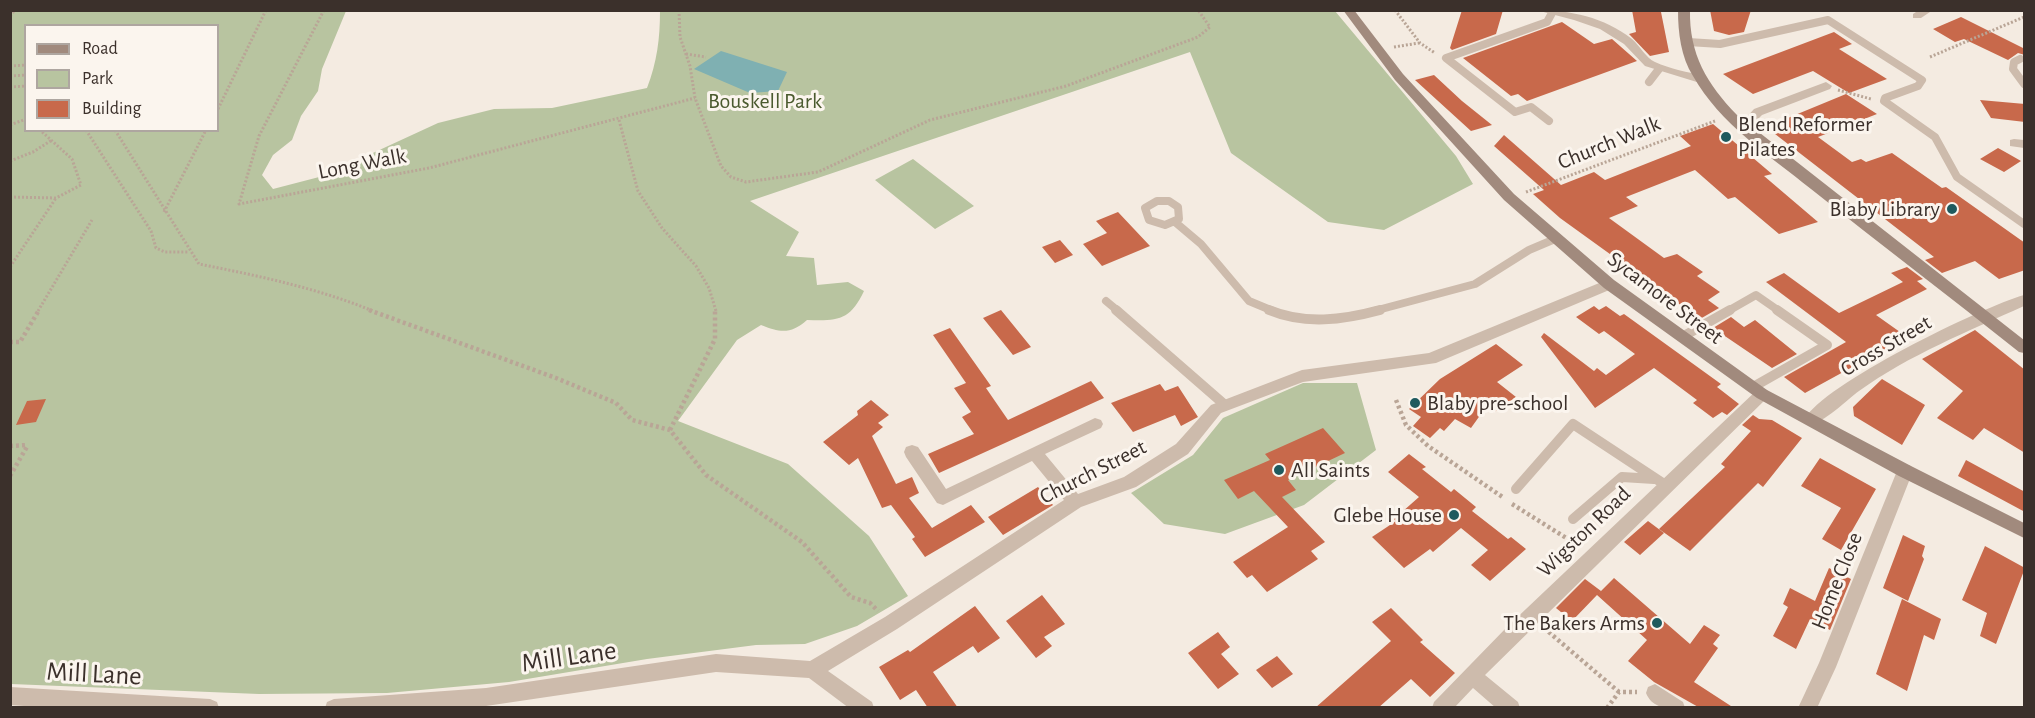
<!DOCTYPE html>
<html>
<head>
<meta charset="utf-8">
<style>
  body { margin:0 }
  #map { position:relative; width:2035px; height:718px; overflow:hidden; background:#f4ebe1; font-family:"Alegreya Sans",sans-serif }
  canvas { display:block }
  .frame { position:absolute; inset:0; border:12px solid #3b302b; pointer-events:none }
  .legend { position:absolute; left:24px; top:24px; width:195px; height:108px; box-sizing:border-box; background:#fbf5ee; border:2px solid #aea6a0; margin:0; padding:8px 10px; list-style:none; font-size:18px; color:#3b302b }
  .legend li { display:flex; align-items:center; gap:12px; height:30px }
  .legend b { width:30px; border:2px solid #aea6a0 }
</style>
</head>
<body>
<div id="map">
<canvas width="2035" height="718"></canvas>
<div class="frame"></div>
<ul class="legend">
<li><b style="height:8px;background:#a18a7d"></b>Road</li>
<li><b style="height:16px;background:#b8c4a0"></b>Park</li>
<li><b style="height:16px;background:#c8694b"></b>Building</li>
</ul>
</div>
<script>
const ctx = document.querySelector('canvas').getContext('2d');
ctx.lineJoin = 'round';
function fillPath(path, color) {
  ctx.fillStyle = color;
  ctx.fill(path, 'evenodd');
}
function strokePath(path, color, width, dash) {
  ctx.strokeStyle = color;
  ctx.lineWidth = width;
  ctx.lineCap = dash ? 'butt' : 'round';
  ctx.setLineDash(dash || []);
  ctx.stroke(path);
}
function drawText(font, color, halo, rows, align = 'center') {
  ctx.font = font + ' "Alegreya Sans",sans-serif';
  ctx.lineWidth = 6;
  ctx.setLineDash([]);
  ctx.textBaseline = 'middle';
  ctx.strokeStyle = halo;
  ctx.fillStyle = color;
  for (const [text, x, y, turn = 0] of rows) {
    ctx.save();
    ctx.translate(x, y);
    ctx.rotate((+turn || 0) * Math.PI / 180);
    ctx.textAlign = isNaN(turn) ? turn : align;
    if (halo) ctx.strokeText(text, 0, 0);
    ctx.fillText(text, 0, 0);
    ctx.restore();
  }
}
fillPath(new Path2D(`
  M10,11H346L322,69L318,91L301,116L292,140L273,155L262,175L273,189L323,176L438,123L494,109L552,108L647,88C657,62 660,39 660,11H1335L1456,156L1473,184L1384,230L1328,222L1231,153L1190,52L750,201L799,232L786,256L814,258L817,285L848,282L864,291C850,321 837,321 807,320C791,334 781,333 761,325L737,340L678,421L788,464L869,536L908,596L857,626L805,644L756,645L647,659L509,682L387,693L259,694L11,684ZM26,26H218V130H26Z
  M913,159L974,206L935,229L875,180Z
  M1303,383H1357L1376,450L1304,505L1225,534L1164,524L1131,493L1193,455L1223,418Z`), '#b8c4a0');
fillPath(new Path2D(`
  M721,51L787,72L778,91L750,93L694,69Z`), '#7fb0b2');
fillPath(new Path2D(`
  M1462,10H1503L1496,34L1452,50L1450,48Z
  M1632,10L1661,12L1669,52L1650,56L1629,34L1636,32Z
  M1710,10H1751L1744,32L1729,35L1714,31Z
  M1961,17L2025,49V55L2018,53L2008,60L1964,39L1955,42L1933,29Z
  M1562,22L1594,44L1612,39L1637,61L1527,101L1518,94L1511,96L1463,58Z
  M1834,32L1852,44L1839,49L1887,79L1849,93L1813,71L1753,94L1723,74Z
  M1434,75L1462,101L1492,125L1471,131L1415,80Z
  M1846,94L1877,114L1818,137L1852,162L1861,159L1866,162L1892,153L1942,188L1946,187L2025,243V270L1999,279L1975,261L1942,273L1925,260L1934,257L1766,127Z
  M1980,100L2025,104V122L1991,118Z
  M1713,124L1772,174L1764,176L1818,222L1779,234L1735,197L1728,199L1695,170L1626,197L1638,206L1609,218L1664,258L1677,254L1703,272L1697,276L1720,292L1708,300L1719,308L1700,319L1560,218L1533,194L1544,190L1494,146L1504,135L1561,185L1594,172L1605,180L1653,161L1691,146L1680,136Z
  M1998,148L2007,153L2021,161L2004,172L1980,159Z
  M1118,212L1150,246L1102,266L1083,244L1107,233L1096,221Z
  M1060,240L1073,255L1055,263L1042,247Z
  M1907,267L1923,279L1917,281L1927,289L1876,315L1907,337L1805,393L1784,377L1846,342L1766,282L1784,273L1839,313L1903,282L1891,273Z
  M1594,306L1599,310L1606,306L1620,316L1624,314L1721,384L1717,387L1739,404L1727,415L1722,412L1713,418L1693,403L1697,400L1654,368L1595,408L1541,337L1544,333L1594,371L1597,368L1606,375L1635,354L1604,331L1599,334L1576,317Z
  M1001,310L1031,347L1013,355L983,318Z
  M1731,317L1744,327L1755,320L1797,354L1772,368L1713,328Z
  M950,328L991,386L986,388L1008,420L1091,381L1104,398L939,473L928,454L974,434L962,417L971,412L954,388L966,383L933,335Z
  M1975,330L2025,370V453L1984,428L1973,440L1937,418L1963,391L1922,359Z
  M1496,344L1523,365L1497,382L1516,397L1493,413L1486,407L1471,428L1455,419L1444,431L1440,428L1430,438L1413,426L1421,417L1409,409L1440,379Z
  M1882,379L1925,405L1902,445L1854,416L1853,407Z
  M1160,384L1165,391L1178,386L1198,417L1181,426L1175,415L1133,432L1111,403Z
  M46,399L36,422L16,425L27,401Z
  M871,400L889,415L878,423L883,427L872,436L896,484L912,477L919,493L909,498L932,528L971,505L985,522L925,557L912,539L915,537L891,505L882,508L858,458L849,465L823,442L858,415L857,411Z
  M1753,415L1759,419L1772,420L1802,438L1763,487L1758,483L1690,551L1659,529L1725,467L1721,464L1751,431L1742,425Z
  M1323,428L1345,453L1288,480L1296,490L1282,497L1325,542L1311,551L1318,559L1267,592L1252,575L1247,578L1233,562L1288,527L1254,491L1238,499L1224,480L1270,460L1265,454Z
  M1409,454L1426,467L1422,469L1451,492L1454,489L1476,507L1472,511L1508,539L1511,537L1526,549L1490,581L1471,565L1488,550L1461,528L1433,552L1430,549L1404,568L1372,537L1396,521L1394,519L1419,497L1388,472Z
  M1820,458L1876,489L1841,550L1822,539L1841,508L1801,486Z
  M1966,460L2025,492V512L1958,476Z
  M1038,487L1053,505L1003,535L988,517Z
  M1648,521L1664,533L1640,555L1624,542Z
  M1903,535L1925,546L1922,556L1924,559L1908,601L1883,588Z
  M1985,546L2025,568L1996,644L1980,636L1987,613L1962,600Z
  M1829,568L1851,579L1830,630L1810,619L1796,649L1773,636L1788,607L1783,604L1790,588L1815,601Z
  M1614,578L1690,644L1704,625L1720,635L1713,644L1718,648L1694,682L1734,708H1700L1654,682L1628,661L1647,640L1597,595L1572,621L1556,608L1585,579L1601,591L1599,593Z
  M1042,595L1065,624L1044,637L1052,646L1036,658L1006,621Z
  M1902,599L1941,619L1934,640L1924,635L1907,691L1876,674Z
  M975,606L1000,638L978,653L973,646L933,672L958,708H928L916,690L900,700L879,667L908,650L910,652Z
  M1391,608L1423,640L1420,642L1455,673L1430,697L1411,679L1378,708H1315L1391,641L1372,622Z
  M1218,632L1230,647L1221,654L1239,674L1218,689L1188,653Z
  M1277,656L1293,674L1272,688L1256,670Z`), '#c8694b');
strokePath(new Path2D(`
  M324,10L259,136L239,204L429,168L695,98
  M679,10L680,37L690,66L695,98L721,166L731,177L746,182L818,172L930,120L1066,86L1198,37L1210,27L1198,10
  M1395,10L1420,43L1435,53
  M10,16L15,10
  M1394,47L1419,43
  M686,54L706,57
  M1930,57L2024,17
  M10,66L26,65
  M10,76L26,75
  M10,87L26,86
  M1838,90L1871,99
  M218,109L266,10
  M619,120L638,191L662,228L696,266L709,288L716,311
  M10,125L26,119
  M86,130L151,231L156,248L165,252H189
  M115,130L199,264C259,276 317,288 373,311
  M10,161L33,152L52,140
  M1526,192L1715,121
  M10,197L56,198L81,185L72,159L40,130
  M164,212L206,130
  M10,267L56,198
  M38,311L92,220`), '#b9a596', 3, [2, 2]);
strokePath(new Path2D(`
  M369,310L556,378L616,403L632,420L670,430L706,475L802,542L851,597L870,603L878,611
  M10,342H20L39,310
  M1396,400L1406,425L1428,446L1504,498
  M670,430L715,339V310
  M10,446L28,445
  M10,476L28,445
  M1512,504L1579,546
  M1544,628L1619,692
  M1607,708L1619,692H1637`), '#b9a596', 4.5, [3, 3]);
strokePath(new Path2D(`
  M1688,42L1720,44L1828,20L1922,80L1918,86L1885,98L1884,101L1935,137L1957,177L2024,224
  M2020,59L2014,62L2013,69L2024,84
  M1649,82L1659,69
  M1549,121L1531,107L1515,112L1446,58L1547,22L1552,13
  M1157,201H1169L1178,207L1179,219L1165,225L1149,220L1145,208Z
  M1175,222L1201,244L1249,301L1273,311
  M1106,301L1118,311
  M1374,311L1475,284L1529,250L1555,239
  M1728,311L1756,295L1779,311`), '#cdbbac', 8);
strokePath(new Path2D(`
  M1116,310L1225,405
  M1269,310C1305,325 1343,320 1380,310
  M1682,337L1730,310
  M1753,387L1827,345L1777,310
  M1516,489L1573,424L1667,486
  M1573,519L1622,477L1654,479`), '#cdbbac', 10);
fillPath(new Path2D(`
  M1536,10C1570,10 1604,17 1632,39C1640,46 1646,58 1655,62C1670,69 1688,72 1704,76L1706,79L1700,83L1645,66L1624,44L1600,29L1574,20Z
  M1919,10H1933L1921,18H1913V14Z
  M1826,82L1832,86L1830,89L1762,115L1754,123H1746L1744,120L1754,109Z
  M2014,139L2024,140V148L2010,146V140Z
  M1609,279L1616,284L1614,288L1436,363L1303,382L1221,413L1188,454L1136,487L1081,507L897,629L828,671L872,702L874,708H849L809,678L716,672L486,706L325,708L327,702L334,699L486,688L716,654L810,661L885,617L1064,500L1032,461L943,505L937,503L906,457L904,452L906,447L912,445L918,447L946,489L1095,418L1101,420L1103,424L1101,428L1045,454L1078,494L1124,477L1176,444L1211,405L1302,370L1429,353Z
  M2024,295V306C1969,331 1909,355 1859,391C1848,399 1819,428 1806,424L1804,420C1823,384 1982,307 2024,295Z
  M1762,388L1767,390L1770,394L1767,398L1485,675L1518,702L1520,708H1496L1473,688L1454,708H1432L1434,702L1507,627L1757,390Z
  M1905,464L1911,466L1913,471L1836,667L1817,708H1798L1819,663L1897,471L1899,466Z
  M1655,684L1683,702L1685,708C1669,708 1653,710 1646,693L1648,687Z
  M10,687L210,699L217,702L219,708H52L10,705Z`), '#cdbbac');
fillPath(new Path2D(`
  M1343,10H1354L1403,74L1514,194L1614,280L1767,390L1911,466L2024,523V538L1899,476L1757,398L1604,288L1504,200L1395,80Z
  M1678,10H1690C1689,54 1707,84 1737,115L2024,340V353L2019,352C1950,297 1880,244 1811,189C1769,155 1720,124 1693,76C1681,57 1678,33 1678,10Z`), '#a18a7d');
for (const [x, y, r, color] of [
  [1726,137,6,"#1f5a5e"],
  [1952,209,6,"#1f5a5e"],
  [1415,403,6,"#1f5a5e"],
  [1279,470,6,"#1f5a5e"],
  [1454,515,6,"#1f5a5e"],
  [1657,623,6,"#1f5a5e"]
]) {
  const dot = new Path2D();
  dot.arc(x, y, r, 0, 2 * Math.PI);
  ctx.fillStyle = color;
  ctx.fill(dot);
  strokePath(dot, '#fbf5ee', 2);
}
drawText('22px', '#4a5a2e', '#fbf5ee', [
  ["Bouskell Park",765,101]
]);
drawText('22px', '#3b302b', '#fbf5ee', [
  ["Blend Reformer",1738,124],
  ["Pilates",1738,149],
  ["Blaby Library",1940,209,"right"],
  ["Blaby pre-school",1427,403],
  ["All Saints",1291,470],
  ["Glebe House",1442,515,"right"],
  ["The Bakers Arms",1645,623,"right"]
], 'left');
drawText('22px', '#3b302b', '#fbf5ee', [
  ["Church Walk",1609,143,-22],
  ["Long Walk",362,164,-11],
  ["Sycamore Street",1665,298,37],
  ["Cross Street",1886,346,-30],
  ["Church Street",1093,472,-27],
  ["Wigston Road",1584,532,-44],
  ["Home Close",1837,581,-68]
]);
drawText('27px', '#3b302b', '#fbf5ee', [
  ["Mill Lane",569,657,-8],
  ["Mill Lane",94,674,3]
]);
</script>
</body>
</html>
